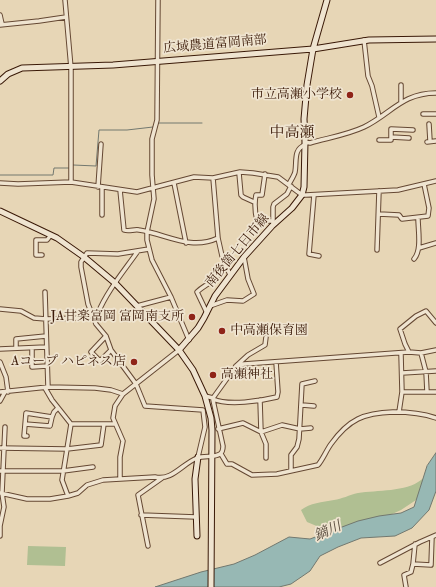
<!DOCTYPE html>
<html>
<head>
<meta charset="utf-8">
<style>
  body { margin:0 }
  canvas { display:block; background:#e7d6b6 }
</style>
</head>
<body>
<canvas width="436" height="587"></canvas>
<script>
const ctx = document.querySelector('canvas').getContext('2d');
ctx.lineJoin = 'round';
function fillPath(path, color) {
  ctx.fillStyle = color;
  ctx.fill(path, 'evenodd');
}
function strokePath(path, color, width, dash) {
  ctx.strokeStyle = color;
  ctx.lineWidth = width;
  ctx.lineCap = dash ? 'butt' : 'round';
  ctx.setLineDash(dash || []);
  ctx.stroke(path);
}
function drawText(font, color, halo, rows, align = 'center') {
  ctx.font = font + ' "IM FELL Double Pica","Noto Serif JP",serif';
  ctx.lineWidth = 3.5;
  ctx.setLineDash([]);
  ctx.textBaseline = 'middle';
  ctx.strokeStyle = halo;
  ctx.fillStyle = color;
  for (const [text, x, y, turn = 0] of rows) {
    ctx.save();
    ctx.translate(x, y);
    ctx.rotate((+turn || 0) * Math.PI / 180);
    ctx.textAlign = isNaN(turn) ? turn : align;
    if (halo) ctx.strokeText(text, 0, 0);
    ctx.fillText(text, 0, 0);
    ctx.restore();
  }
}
fillPath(new Path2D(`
  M430,471L416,500L401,510L370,524L352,527H319L307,522L301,510C310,503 322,502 334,500C342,499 349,495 358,493C377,490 406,492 421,480C424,478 427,474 430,471Z
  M28,546L66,547L65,566L27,565Z`), '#b0bf92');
const water = new Path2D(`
  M436,453V491L429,510L412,528L395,536L361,538L338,547L320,556L310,571L291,584L279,587H155L201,572L234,564L255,555L289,537L310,539L358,521L379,516L401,513L414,507L427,466Z`);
fillPath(water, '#97b8b4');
strokePath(water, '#72786f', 1);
strokePath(new Path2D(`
  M158,123H202
  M73,165L96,166L99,130H127L153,127
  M0,175H53L54,168H69`), '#72786f', 1);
const street = new Path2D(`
  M65,0L71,68V182
  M158,0L157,120L152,139V175L154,199L147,232V240L152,260L171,297L189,340
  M0,15L2,24
  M0,25L39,21L66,17
  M364,40L368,76L372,86L379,117
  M401,85V102
  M423,114H436
  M429,124L430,141
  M391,137L409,138
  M379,140H391V129L413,130
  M305,142L310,143C327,138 347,135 364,127C391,114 402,93 436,93
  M427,142L436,141
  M239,173L241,195L243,197L254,202
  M265,174L262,195H256C254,204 255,212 257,221H273
  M213,178L218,238L222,256L230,275
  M0,183L18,184L71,182L137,192L194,177L213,178L240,172L253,173L278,177L302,195H306L398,190L436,181
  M174,183L186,243
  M289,184C291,180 294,176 295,172C297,162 293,149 305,145
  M98,187L101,144
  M102,187V215
  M120,190L124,230C129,232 134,229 139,230C167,234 190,251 218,238
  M314,195L309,254L319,256
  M379,214L399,215L402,219L428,216L429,208L424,184
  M273,223V207L274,204L287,194L291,186
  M419,248L436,243
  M149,249L118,254L87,253L81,262V267L88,304L96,324L106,336L111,350L136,384L145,406L203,410L205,427L198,457
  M377,250L379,191
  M42,255H36V240H47L51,235
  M414,259C422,250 418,230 418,218
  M45,292L48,387
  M137,306L171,297
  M210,306L227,300L243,301L254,294L248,279L244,257
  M0,309L21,311L34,318L46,319L80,318L92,315
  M98,313C107,291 124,271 138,251
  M207,313L197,292C202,287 207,285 212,281C217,276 221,272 226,268
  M106,336L91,352L100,361L111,350
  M16,348V339L46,336
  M32,348V367L47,366
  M0,349L46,347
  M409,352L405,344L400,329L416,316L426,311L436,323
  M421,353L426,372L427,392
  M0,362L6,377L8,392
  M236,366L244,364L409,352L421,353L436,350
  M402,373L436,371
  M45,388L52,400L71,424H115
  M0,392L48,387L95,388L111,390L123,394
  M402,392H436
  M205,396L213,398L236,366L248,355L265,345L266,337
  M213,399C228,406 261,401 277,397L278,392L276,362
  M260,400L261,432L266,444V458
  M0,401L5,392
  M302,405L314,406
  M399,412L402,392L401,354
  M25,424L50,426L52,417
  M218,429L243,423L261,432L282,425L300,429L311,428
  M27,436H24L26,413L52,417L54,412L58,408
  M0,448L67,449L101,445L104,424
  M221,454L227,464H232L252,475L277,474L318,465C323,459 326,451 331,444C349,419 364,413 393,412C408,412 422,413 436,418
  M0,471H63L93,467
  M291,471V455L297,447L299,439L302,384L315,381
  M120,478V457L123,441L113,418L115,406L123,394L179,350
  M0,493L27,499H50L68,496L78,493L87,485L103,480L155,477C172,481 182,464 197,458C204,455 214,458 220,454C223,452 223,449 223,446L213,400
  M68,496L62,480L71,424
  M141,515L196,517
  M0,536V526L4,507L2,493L5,427
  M415,544L413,564L431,565L432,537
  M148,546L138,495L162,478
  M380,563L420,542L436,535
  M406,587L404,575L411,572L413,564`);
const secondary = new Path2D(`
  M0,81L8,74L22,68L113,65L313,49L369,40L436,39
  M0,211L57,238L84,257L115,283L179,350L193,370L205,396L211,418L212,430L211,587
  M179,350L198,328L204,318L215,296L244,257L272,226L292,208L302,195L304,187L305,142L304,119L307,85L313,49L327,0
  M197,536L195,479L198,457`);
strokePath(street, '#654833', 5.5);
strokePath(secondary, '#3a1907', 7);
strokePath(street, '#efe4d0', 3.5);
strokePath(secondary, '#efe4d0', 5);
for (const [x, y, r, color] of [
  [350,95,4,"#8f2418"],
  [192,317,4,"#8f2418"],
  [222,331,4,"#8f2418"],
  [134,362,4,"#8f2418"],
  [213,375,4,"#8f2418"]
]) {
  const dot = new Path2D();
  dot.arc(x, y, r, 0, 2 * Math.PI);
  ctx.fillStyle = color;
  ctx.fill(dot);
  strokePath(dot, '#efe4d0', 1.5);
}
drawText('13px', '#3a1907', '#efe4d0', [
  ["広域農道富岡南部",215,45,-5],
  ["南後箇七日市線",238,251,-50]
]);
drawText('13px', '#3a1907', '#efe4d0', [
  ["市立高瀬小学校",342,95],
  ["JA甘楽富岡 富岡南支所",184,317],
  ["中高瀬保育園",230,331,"left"],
  ["Aコープ ハピネス店",126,362],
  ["高瀬神社",221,375,"left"]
], 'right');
drawText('italic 14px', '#56493b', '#efe4d0', [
  ["鏑川",328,532,-24]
]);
drawText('15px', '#3a1907', '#efe4d0', [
  ["中高瀬",292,134]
]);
</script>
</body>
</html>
